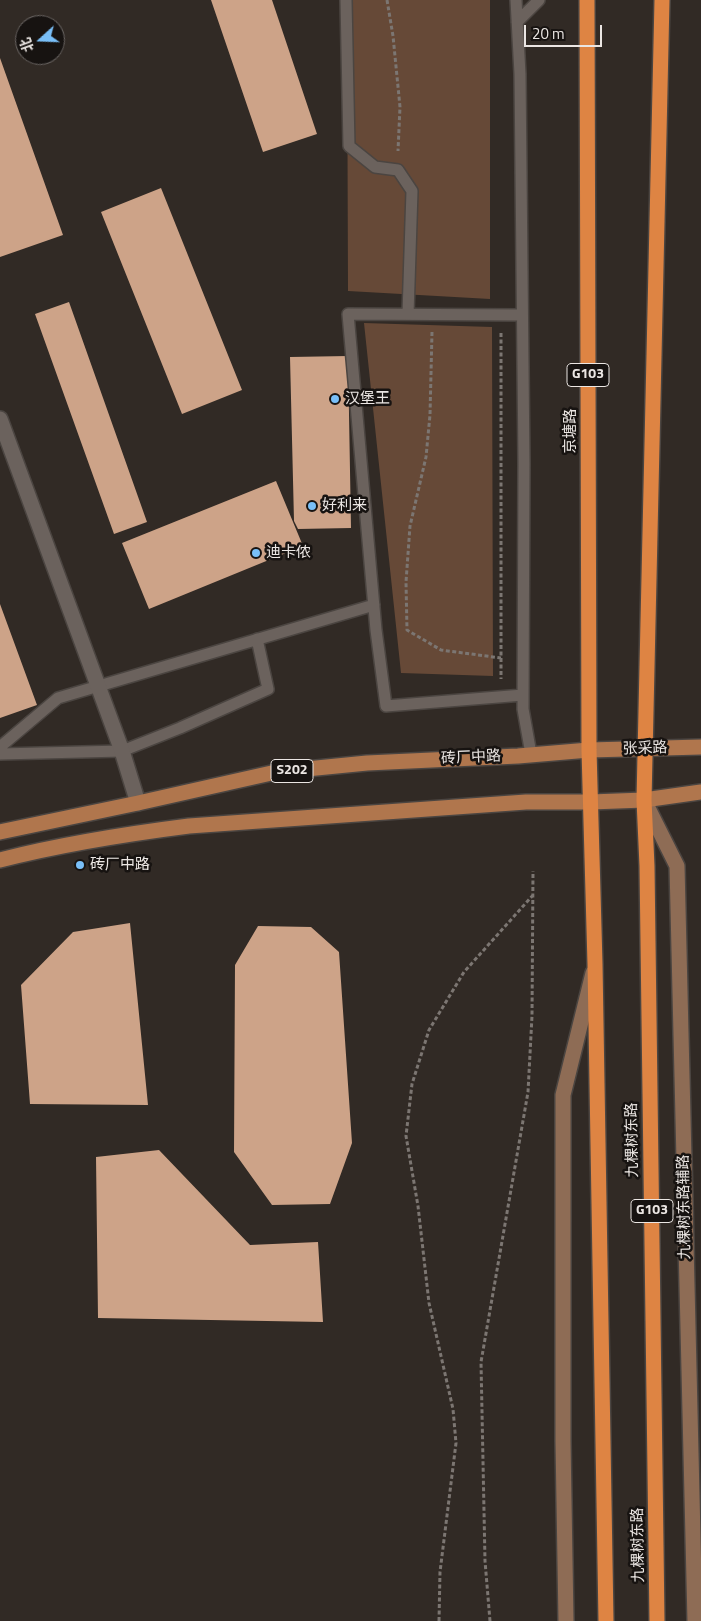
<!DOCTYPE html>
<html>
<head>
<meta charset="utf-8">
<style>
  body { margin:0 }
  #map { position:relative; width:701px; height:1621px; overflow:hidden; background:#312a25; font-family:"Titillium Web","Noto Sans SC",sans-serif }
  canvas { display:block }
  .north { position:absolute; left:15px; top:15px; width:50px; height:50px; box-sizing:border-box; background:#171311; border:1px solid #6c6765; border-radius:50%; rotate:250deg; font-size:14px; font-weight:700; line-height:20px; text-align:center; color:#ebe6e3 }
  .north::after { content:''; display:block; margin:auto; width:18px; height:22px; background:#79bff8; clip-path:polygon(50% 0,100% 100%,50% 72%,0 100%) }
  .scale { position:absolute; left:524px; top:25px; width:78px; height:22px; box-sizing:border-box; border:2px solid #ebe6e3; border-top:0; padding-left:6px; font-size:15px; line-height:18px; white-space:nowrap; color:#ebe6e3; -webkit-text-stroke:4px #171311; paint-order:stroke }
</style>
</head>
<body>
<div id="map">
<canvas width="701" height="1621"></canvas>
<div class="north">北</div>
<div class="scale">20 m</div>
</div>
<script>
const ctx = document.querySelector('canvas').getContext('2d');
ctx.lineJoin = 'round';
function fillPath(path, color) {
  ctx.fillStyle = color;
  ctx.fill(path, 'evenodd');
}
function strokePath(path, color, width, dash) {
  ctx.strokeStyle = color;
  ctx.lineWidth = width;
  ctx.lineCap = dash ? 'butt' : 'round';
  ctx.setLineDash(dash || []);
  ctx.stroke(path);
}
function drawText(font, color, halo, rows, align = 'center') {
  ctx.font = font + ' "Titillium Web","Noto Sans SC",sans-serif';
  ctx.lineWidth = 5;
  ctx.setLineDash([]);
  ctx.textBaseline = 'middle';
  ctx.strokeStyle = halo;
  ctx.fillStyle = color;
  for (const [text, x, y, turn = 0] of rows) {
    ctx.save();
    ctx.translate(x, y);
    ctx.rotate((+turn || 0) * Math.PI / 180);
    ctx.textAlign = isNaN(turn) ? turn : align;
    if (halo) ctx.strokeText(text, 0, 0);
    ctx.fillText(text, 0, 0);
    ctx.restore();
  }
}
fillPath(new Path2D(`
  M347,0H490V299L348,291Z
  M364,323L492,327L493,676L401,673Z`), '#664937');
fillPath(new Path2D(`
  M211,0H272L317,134L263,152Z
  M0,58L63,235L0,257Z
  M161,188L242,390L182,414L101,212Z
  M69,302L147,522L114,534L35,314Z
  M348,356L351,528L298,529L294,521L290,357Z
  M276,481L303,546L149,609L122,543Z
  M0,604L37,705L0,718Z
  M130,923L148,1105L30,1104L21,985L73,932Z
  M258,926L311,927L339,952L352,1143L330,1204L272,1205L234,1152L235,965Z
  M159,1150L250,1245L318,1242L323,1322L98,1318L96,1157Z`), '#cda388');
const lane = new Path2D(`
  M346,0L349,146L375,167L398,170L412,191L408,314
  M516,0L520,74L524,464L523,709L531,754
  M517,22L539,0
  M522,315L348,314L376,630L386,706L523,695
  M0,747L58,698L374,605
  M0,754L122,751L180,728L268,689L257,639`);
const street = new Path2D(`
  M0,419L122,751L138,803`);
const secondary = new Path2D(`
  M644,800L677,866L695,1621
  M566,1621L563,1441V1095L593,973`);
const primary = new Path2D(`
  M0,832L138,803L276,772L367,763L518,756L589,750L701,747
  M0,860C62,844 126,834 189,826L526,802H591L644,800L701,792`);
const highway = new Path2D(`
  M587,0L589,750L595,964L606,1621
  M657,1621L647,866L644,800L662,0`);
strokePath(lane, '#4b4541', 14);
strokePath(street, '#4b4541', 18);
strokePath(secondary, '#4b4541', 18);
strokePath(primary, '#4b4541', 18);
strokePath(highway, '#4b4541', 18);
strokePath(new Path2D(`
  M387,0L393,36L400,107L398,151
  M432,332L430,415L426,457L410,526L406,582L407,630L441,650L501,658
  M501,333V679
  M439,1621L440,1572L456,1443L453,1409L429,1303L418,1206L406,1136L412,1084L429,1030L464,972L534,894
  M490,1621L485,1561L481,1362L528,1092L532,1016L533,871`), '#7c7672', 3, [4, 2.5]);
strokePath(lane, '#6b625d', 11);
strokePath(street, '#6b625d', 15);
strokePath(secondary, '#8e6c55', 15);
strokePath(primary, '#b0764d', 15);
strokePath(highway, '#de8443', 15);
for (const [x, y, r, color] of [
  [335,399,5,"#79bff8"],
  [312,506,5,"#79bff8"],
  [256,553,5,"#79bff8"],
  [80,865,5,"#79bff8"]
]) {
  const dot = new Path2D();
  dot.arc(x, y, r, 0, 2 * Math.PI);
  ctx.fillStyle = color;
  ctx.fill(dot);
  strokePath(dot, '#171311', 2);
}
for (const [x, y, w] of [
  [588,375,42],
  [292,771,42],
  [652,1211,42]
]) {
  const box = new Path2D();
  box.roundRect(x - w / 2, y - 11.5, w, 23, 4);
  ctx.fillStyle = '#171311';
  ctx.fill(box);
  strokePath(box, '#ebe6e3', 1);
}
drawText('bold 14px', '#ebe6e3', null, [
  ["G103",588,375],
  ["S202",292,771],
  ["G103",652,1211]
]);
drawText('15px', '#ebe6e3', '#171311', [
  ["汉堡王",345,399],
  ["好利来",322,506],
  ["迪卡侬",266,553],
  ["砖厂中路",90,865]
], 'left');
drawText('15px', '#ebe6e3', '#171311', [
  ["京塘路",571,431,-90],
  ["张采路",645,749,-2],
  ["砖厂中路",471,758,-3],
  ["九棵树东路",633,1140,-91],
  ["九棵树东路辅路",685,1207,-91],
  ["九棵树东路",639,1545,-91]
]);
</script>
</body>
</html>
